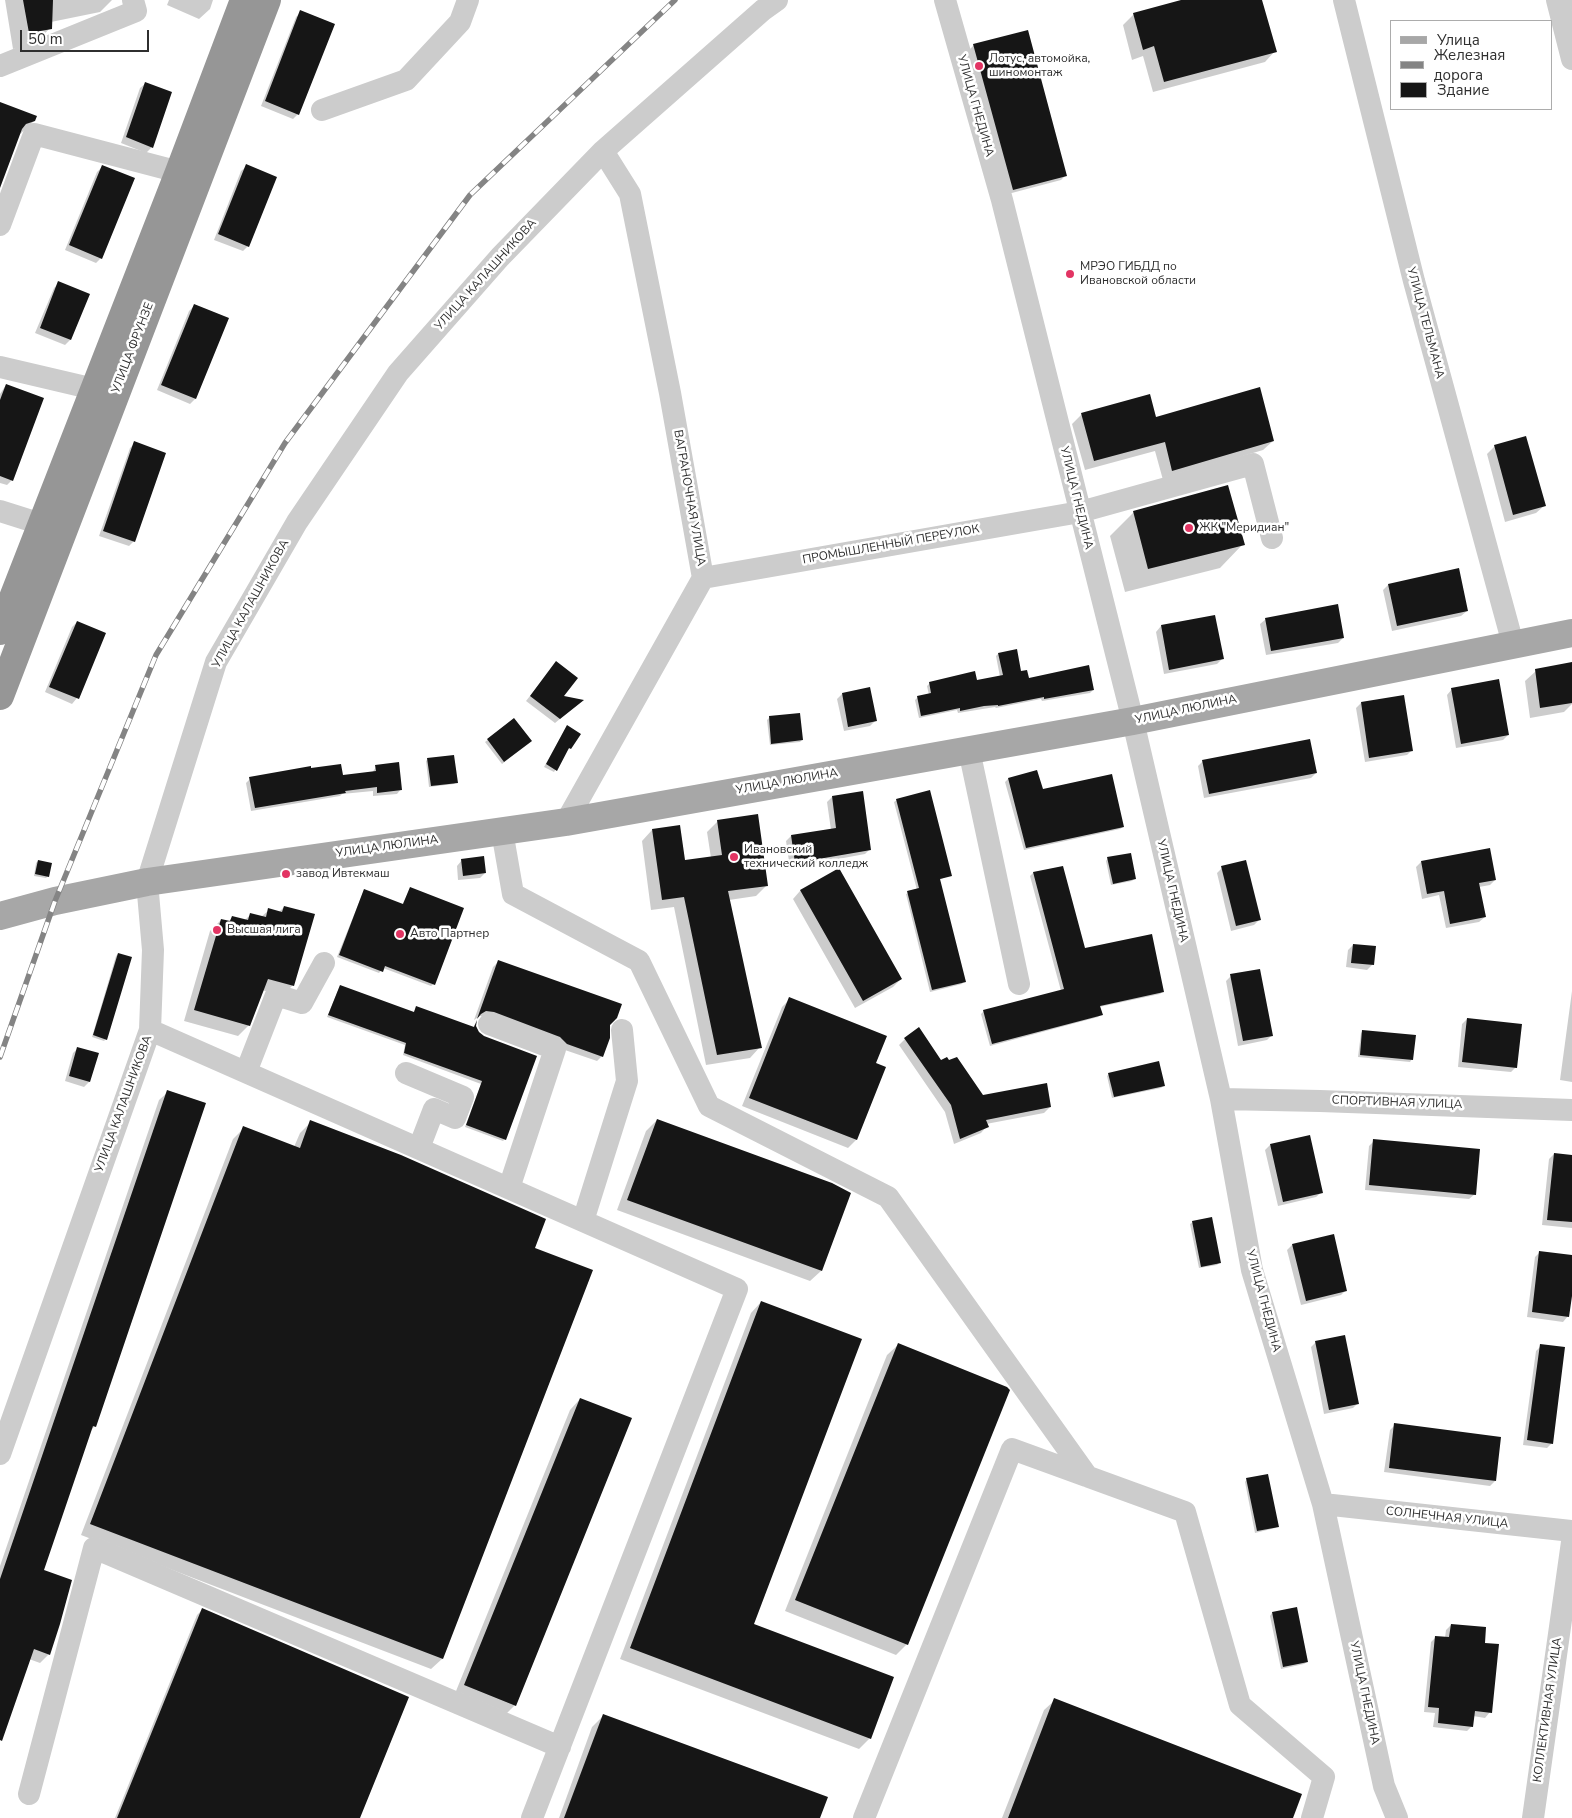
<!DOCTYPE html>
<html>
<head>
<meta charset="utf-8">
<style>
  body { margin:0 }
  #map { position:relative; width:1572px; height:1818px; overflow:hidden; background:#fff; font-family:"Nunito Sans",sans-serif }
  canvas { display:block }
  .legend { position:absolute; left:1390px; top:20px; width:162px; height:90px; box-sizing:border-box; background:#fff; border:1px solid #acacac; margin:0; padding:6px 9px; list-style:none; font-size:15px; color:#2f2f2f }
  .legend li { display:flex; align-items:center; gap:10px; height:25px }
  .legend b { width:25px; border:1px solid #acacac }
  .scale { position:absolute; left:20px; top:30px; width:129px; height:22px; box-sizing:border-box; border:2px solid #2f2f2f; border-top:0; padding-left:6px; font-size:15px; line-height:18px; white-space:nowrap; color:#2f2f2f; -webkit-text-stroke:4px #fff; paint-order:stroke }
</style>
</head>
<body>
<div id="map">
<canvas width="1572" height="1818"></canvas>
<ul class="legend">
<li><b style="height:6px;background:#a7a7a7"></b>Улица</li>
<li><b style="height:6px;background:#848484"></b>Железная дорога</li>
<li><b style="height:14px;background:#161616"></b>Здание</li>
</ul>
<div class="scale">50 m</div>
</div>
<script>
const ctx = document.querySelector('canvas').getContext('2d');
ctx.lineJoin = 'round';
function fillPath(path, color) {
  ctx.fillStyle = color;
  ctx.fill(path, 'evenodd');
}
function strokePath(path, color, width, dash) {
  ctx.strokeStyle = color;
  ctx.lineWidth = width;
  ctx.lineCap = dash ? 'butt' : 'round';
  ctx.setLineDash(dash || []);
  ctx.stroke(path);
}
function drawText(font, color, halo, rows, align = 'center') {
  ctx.font = font + ' "Nunito Sans",sans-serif';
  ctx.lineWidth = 5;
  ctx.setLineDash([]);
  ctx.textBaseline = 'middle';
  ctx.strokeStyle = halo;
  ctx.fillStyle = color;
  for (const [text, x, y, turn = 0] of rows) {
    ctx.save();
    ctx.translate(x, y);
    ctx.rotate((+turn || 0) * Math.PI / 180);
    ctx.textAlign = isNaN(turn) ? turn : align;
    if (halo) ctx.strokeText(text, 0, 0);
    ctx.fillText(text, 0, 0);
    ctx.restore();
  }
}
fillPath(new Path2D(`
  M5,0H112L100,12L51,22L50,28L34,45L13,49Z
  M169,0H213L210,9L199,19L167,5Z
  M1185,0H1261L1275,51L1265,62L1153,92L1143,56L1132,60L1123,25L1134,14Z
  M1559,0H1572V47Z
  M301,12L298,114L293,119L261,106L296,17Z
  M974,45L1066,175L1061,180L1008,194L969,50Z
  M146,83L170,93L151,148L146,153L121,143L140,88Z
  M0,103L34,121L17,137L0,184Z
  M247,166L248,246L243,251L214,240L241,171Z
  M102,167L101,258L96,263L65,250L97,172Z
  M59,283L88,295L70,340L65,345L35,333L54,288Z
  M194,306L227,319L195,399L190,404L157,390L189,311Z
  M6,385L12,480L7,485L0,483V394Z
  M1082,414L1273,441L1263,450L1163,480L1155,451L1085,470L1072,424Z
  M135,443L134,541L129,546L99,536L130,448Z
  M1495,446L1544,506L1536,513L1505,522L1487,454Z
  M1134,512L1243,544L1220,568L1125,592L1110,536Z
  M1388,585L1467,611L1461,616L1392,631L1383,590Z
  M1214,616L1222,659L1217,664L1164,674L1156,632L1161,626Z
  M1266,619L1343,638L1338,643L1266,655L1260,624Z
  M77,622L104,633L77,698L72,704L45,692L72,627Z
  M998,654L1028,679L1093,690L1090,693L1042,701L1041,699L996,708L995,707L958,713L957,710L919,718L915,700L918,697L929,695L927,686L930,683L976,682L1000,677L996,656Z
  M1572,663V704L1564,712L1530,718L1525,681L1536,671Z
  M552,668L561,697L582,701L555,723L526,701Z
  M1452,689L1508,735L1503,740L1456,748L1447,695Z
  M842,694L875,721L870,726L844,731L837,699Z
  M1403,696L1412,750L1407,755L1365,762L1356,708L1361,703Z
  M769,718L802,740L800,742L770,745L767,720Z
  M514,720L528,743L502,764L485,742Z
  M567,726L570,748L567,750L554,772L544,767Z
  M428,759L456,782L454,784L429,787L426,761Z
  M1203,761L1316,773L1311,778L1204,798L1198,766Z
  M376,767L401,789L397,794L373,796V791L342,794L340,796L251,811L246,783L250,779L310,770L342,776L372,773Z
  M1037,772L1042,791L1123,827L1120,829L1024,850L1005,782L1008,779Z
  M832,797L870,849L865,854L790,868L786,841L791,836L831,830L827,802Z
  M897,800L950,875L939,880L964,981L962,984L930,992L906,894L917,890L894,802Z
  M718,821L767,885L756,896L729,900L760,1047L750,1058L706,1065L674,907L651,910L642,841L652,830L684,861L711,858L707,832Z
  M1108,858L1134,879L1132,881L1111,885L1106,861Z
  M462,860L485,873L480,878L458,880L457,866Z
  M38,861L48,876L46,878L34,876L36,863Z
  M1421,862L1495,880L1490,885L1479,887L1485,917L1479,922L1446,928L1439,895L1422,899L1416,867Z
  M1062,868L1084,950L1163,991L1160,994L1099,1007L1101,1014L1098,1017L990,1046L981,1014L984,1011L1061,991L1030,876L1033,873Z
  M1222,868L1259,920L1254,925L1231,931L1217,873Z
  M838,870L901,979L893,987L855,1008L793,899L800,891Z
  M410,889L434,984L431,986L383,968L379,973L337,957L364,890L402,905Z
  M284,907L293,985L282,996L262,990L249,1025L238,1036L184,1021L210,931L221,920L228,922L233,917L245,920L251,914L261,917L269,910L278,913Z
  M1353,945L1375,947L1372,965L1367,970L1346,967L1348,950Z
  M118,954L106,1039L104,1041L92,1037L116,956Z
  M498,962L609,1025L602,1056L597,1061L562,1049L488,1016H480L474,1020L493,967Z
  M1231,976L1272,1035L1267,1040L1238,1046L1226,981Z
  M340,986L413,1013L417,1007L473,1028L475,1024L505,1139L503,1141L465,1127L481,1084L403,1055L405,1045L327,1017Z
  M1572,991V1082L1560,1080Z
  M790,999L874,1064L884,1068L856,1140L848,1148L742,1106L782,1007Z
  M1467,1019L1516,1067L1511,1072L1458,1067L1462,1024Z
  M1363,1031L1412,1059L1410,1062L1358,1057L1361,1033Z
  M905,1039L940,1062L982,1096L1050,1107L1044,1113L986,1124L987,1126L981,1133L954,1144L945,1112L899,1045Z
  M78,1048L97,1054L89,1082L84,1087L65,1081L73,1053Z
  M1109,1074L1164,1085L1161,1088L1112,1098L1107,1076Z
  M168,1092L95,1426L90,1431L42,1571L49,1654L40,1663L29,1659L0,1740V1566L159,1100Z
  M657,1120L821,1271L810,1281L617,1210L646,1131Z
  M311,1122L533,1249L442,1659L431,1669L81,1535L233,1139L244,1128L294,1147L300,1133Z
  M1374,1141L1475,1194L1469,1199L1365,1190L1369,1146Z
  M1270,1145L1322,1192L1316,1197L1278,1206L1265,1150Z
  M1554,1154L1572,1156V1228L1542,1225L1549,1159Z
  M1193,1222L1219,1263L1217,1265L1199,1268L1190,1224Z
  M1292,1245L1346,1290L1341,1295L1301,1305L1287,1250Z
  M1540,1252L1572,1256V1286L1568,1316L1563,1322L1527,1317L1535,1257Z
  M761,1302L752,1625L870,1738L859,1749L620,1659L751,1313Z
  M1316,1342L1358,1403L1353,1408L1324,1414L1311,1347Z
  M898,1345L907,1644L896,1655L785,1611L887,1355Z
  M1541,1346L1552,1443L1547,1448L1523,1445L1536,1351Z
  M580,1399L515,1705L504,1716L454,1696L570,1410Z
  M1395,1425L1495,1481L1490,1486L1384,1472L1390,1430Z
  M1247,1479L1278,1526L1275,1528L1255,1533L1245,1482Z
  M202,1610L359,1818H115L197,1615Z
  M1272,1613L1307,1662L1304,1664L1281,1669L1270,1616Z
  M1451,1625L1483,1644L1490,1712L1485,1718L1473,1716L1472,1726L1467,1731L1433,1727L1435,1713L1424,1712L1431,1642L1436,1637L1445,1638L1446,1630Z
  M1055,1700L1292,1818H1002L1044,1710Z
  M603,1716L819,1818H559L592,1727Z`), '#0003');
fillPath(new Path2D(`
  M23,0H53L52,29L29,33Z
  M1181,0H1262L1277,52L1164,82L1154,46L1143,50L1133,13Z
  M300,10L335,24L299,115L265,101Z
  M1028,30L1067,176L1013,190L973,44Z
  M145,82L172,92L153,148L126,137Z
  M0,102L37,116L35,121L26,124L22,129L0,188Z
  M246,164L277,177L249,247L218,234Z
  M102,165L135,178L102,259L69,245Z
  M58,281L90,294L71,340L40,328Z
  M194,304L229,318L196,399L161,385Z
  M6,384L44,398L13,481L0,476V400Z
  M1260,387L1274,441L1172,471L1165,442L1094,461L1081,413L1150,394L1156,417Z
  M1526,436L1546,506L1513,515L1494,445Z
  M134,441L166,453L135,542L103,531Z
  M1228,485L1245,545L1148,569L1133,511Z
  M1459,568L1468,611L1397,626L1388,584Z
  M1338,604L1344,638L1271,651L1265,618Z
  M1215,615L1224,659L1169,670L1161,625Z
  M77,621L106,633L79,699L49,687Z
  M1017,649L1021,671L1027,670L1029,678L1089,665L1094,690L1044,699V697L998,706V705L984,706L960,711V708L921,716L917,696L931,693L929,682L975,671L977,680L1003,675L998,653Z
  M556,661L578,678L564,696L584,700L560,719L530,696Z
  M1572,662V703L1540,708L1535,669Z
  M1499,679L1509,735L1461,744L1451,688Z
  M870,687L877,721L848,727L842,693Z
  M1404,695L1413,751L1369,758L1361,702Z
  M800,713L803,740L771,744L769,716Z
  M514,718L532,741L504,762L487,739Z
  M567,725L581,734L571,749L569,748L557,771L546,764Z
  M1310,739L1317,773L1209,794L1202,760Z
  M454,755L458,783L431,786L427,758Z
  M399,762L402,790L377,793V787L345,791L346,793L255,808L249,777L311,766V768L341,764L343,775L376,771L375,765Z
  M1037,770L1043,789L1112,774L1124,827L1026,848L1008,778Z
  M930,790L952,876L940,879L966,982L932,990L907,891L919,888L896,799Z
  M863,791L871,850L795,863L791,835L836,828L832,796Z
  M758,814L768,886L728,891L762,1048L717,1055L684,897L662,900L652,829L680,825L685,860L722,855L717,820Z
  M1490,848L1496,880L1479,883L1486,917L1450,924L1444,891L1427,894L1421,861Z
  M1131,853L1136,879L1113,884L1107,857Z
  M484,856L486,873L463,876L461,859Z
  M38,860L52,863L49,877L35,874Z
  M1246,860L1261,920L1236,926L1221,866Z
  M1063,866L1085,948L1152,934L1164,992L1100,1006L1103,1015L992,1044L983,1010L1064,989L1033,872Z
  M839,868L902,979L863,1001L800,890Z
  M410,887L464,908L435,985L385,966L383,972L339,955L364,889L403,904Z
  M284,906L315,914L294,986L268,979L250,1026L194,1010L221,919L230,921L232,916L248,920L250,913L266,917L268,908L282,912Z
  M1353,944L1376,946L1374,965L1351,963Z
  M118,953L132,957L107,1040L93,1035Z
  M498,960L622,1004L617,1018L610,1025V1038L603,1057L567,1044L560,1037L494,1012L486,1011L481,1014L477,1019Z
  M1260,969L1273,1036L1243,1041L1230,974Z
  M340,985L414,1012L416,1006L474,1027L477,1020L476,1026L479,1032L484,1036L537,1056L506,1140L466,1125L482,1081L404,1053L406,1043L328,1015Z
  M789,997L887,1036L876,1063L886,1067L857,1140L749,1098Z
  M1467,1018L1522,1024L1517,1068L1462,1062Z
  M919,1027L941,1060L947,1057L949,1060L957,1057L983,1095L1047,1083L1051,1107L986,1120L989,1127L960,1139L951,1105L904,1038Z
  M1362,1030L1416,1035L1413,1060L1360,1055Z
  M77,1047L99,1053L90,1082L69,1076Z
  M1159,1061L1165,1086L1114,1097L1108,1073Z
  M167,1090L206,1103L96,1427L93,1426L44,1570L72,1580L60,1624L50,1655L34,1649L2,1741L0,1740V1579Z
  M657,1119L832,1183L851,1193L822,1271L627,1200Z
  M310,1120L401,1155L546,1219L535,1248L593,1270L443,1659L90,1524L243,1126L300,1148Z
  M1310,1135L1323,1193L1283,1202L1270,1144Z
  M1373,1139L1480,1149L1476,1195L1369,1185Z
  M1554,1153L1572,1155V1222L1547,1220Z
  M1212,1217L1221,1263L1201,1267L1192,1221Z
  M1334,1234L1347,1291L1306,1301L1292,1244Z
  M1539,1251L1572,1255V1296L1569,1317L1532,1312Z
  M761,1301L862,1339L754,1624L894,1677L871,1739L630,1648Z
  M1345,1335L1359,1404L1329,1410L1315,1341Z
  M898,1343L1007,1387L1010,1390L908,1645L795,1600Z
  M1540,1344L1565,1347L1553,1444L1527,1440Z
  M580,1398L632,1418L516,1706L464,1685Z
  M1394,1423L1501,1437L1496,1481L1389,1468Z
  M1268,1474L1279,1527L1257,1531L1246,1478Z
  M1297,1607L1308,1662L1283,1667L1272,1612Z
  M202,1608L409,1697L360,1818H117Z
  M1451,1624L1486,1627L1485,1643L1499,1644L1492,1713L1475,1711L1473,1727L1438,1723L1439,1708L1428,1707L1435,1636L1449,1637Z
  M1054,1698L1302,1794L1293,1818H1008Z
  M603,1714L828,1797L820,1818H564Z`), '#161616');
strokePath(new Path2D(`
  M945,0L1002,200L1133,721L1221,1099L1252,1270L1323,1504L1384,1786L1397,1818
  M1344,0L1414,281L1513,644
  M1557,0L1572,59
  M0,66L136,11L133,0
  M322,110L406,80L460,22L468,0
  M0,225L34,134L179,172
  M0,367L94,389
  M0,511L57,529
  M703,578L1080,512L1253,464L1272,538
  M969,750L1019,984
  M566,822L703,578L670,393L630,194L603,151
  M502,831L513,894L639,961L709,1106L888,1197L1087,1476
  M489,1024L555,1049L509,1188
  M150,1030L737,1289L532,1818
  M246,1072L276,995L302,1003L324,963
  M406,1073L463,1097L455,1118L434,1109L419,1148
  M1221,1099L1320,1101L1572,1110
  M583,1221L627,1081L622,1030
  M0,1454L150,1030L153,950L147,882L216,662L297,522L398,373L500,257L603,151L763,10L777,0
  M1323,1504L1572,1531
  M29,1794L94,1548L560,1747
  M864,1818L1012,1449L1185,1512L1240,1705L1324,1777L1312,1818
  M1533,1818L1572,1542`), '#ccc', 22);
strokePath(new Path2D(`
  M0,916L55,901L147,882L566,822L1133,721L1572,633`), '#a7a7a7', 28);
strokePath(new Path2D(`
  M0,631L179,172L244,0
  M0,696L267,0`), '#969696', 28);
const rail = new Path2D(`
  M0,1057L55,901L156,655L285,443L470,195L675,0`);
strokePath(rail, '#848484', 5.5);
strokePath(rail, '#fff', 4, [11]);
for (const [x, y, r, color] of [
  [979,66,5,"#e23463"],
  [1070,274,5,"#e23463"],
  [1189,528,5,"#e23463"],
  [734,857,5,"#e23463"],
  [286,874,5,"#e23463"],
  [217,930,5,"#e23463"],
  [400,934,5,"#e23463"]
]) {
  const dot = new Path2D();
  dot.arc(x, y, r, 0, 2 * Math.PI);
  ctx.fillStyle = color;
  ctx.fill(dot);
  strokePath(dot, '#fff', 2);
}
drawText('12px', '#2f2f2f', '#fff', [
  ["Лотус, автомойка,",989,59],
  ["шиномонтаж",989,73],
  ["МРЭО ГИБДД по",1080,267],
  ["Ивановской области",1080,281],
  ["ЖК \"Меридиан\"",1199,528],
  ["Ивановский",744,850],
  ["технический колледж",744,864],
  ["завод Ивтекмаш",296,874],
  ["Высшая лига",227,930],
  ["Авто Партнер",410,934]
], 'left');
drawText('12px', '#2f2f2f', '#fff', [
  ["УЛИЦА ГНЕДИНА",975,106,74],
  ["УЛИЦА КАЛАШНИКОВА",486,275,-48],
  ["УЛИЦА ТЕЛЬМАНА",1425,323,75],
  ["УЛИЦА ФРУНЗЕ",133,348,-69],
  ["ВАГРАНОЧНАЯ УЛИЦА",689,498,80],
  ["УЛИЦА ГНЕДИНА",1076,498,76],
  ["ПРОМЫШЛЕННЫЙ ПЕРЕУЛОК",891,545,-10],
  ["УЛИЦА КАЛАШНИКОВА",251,604,-61],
  ["УЛИЦА ЛЮЛИНА",1186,710,-12],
  ["УЛИЦА ЛЮЛИНА",787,782,-10],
  ["УЛИЦА ЛЮЛИНА",387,847,-8],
  ["УЛИЦА ГНЕДИНА",1172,891,77],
  ["СПОРТИВНАЯ УЛИЦА",1397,1103,2],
  ["УЛИЦА КАЛАШНИКОВА",124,1104,-70],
  ["УЛИЦА ГНЕДИНА",1263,1301,75],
  ["СОЛНЕЧНАЯ УЛИЦА",1447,1518,6],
  ["УЛИЦА ГНЕДИНА",1364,1693,78],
  ["КОЛЛЕКТИВНАЯ УЛИЦА",1548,1710,-82]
]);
</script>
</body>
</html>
